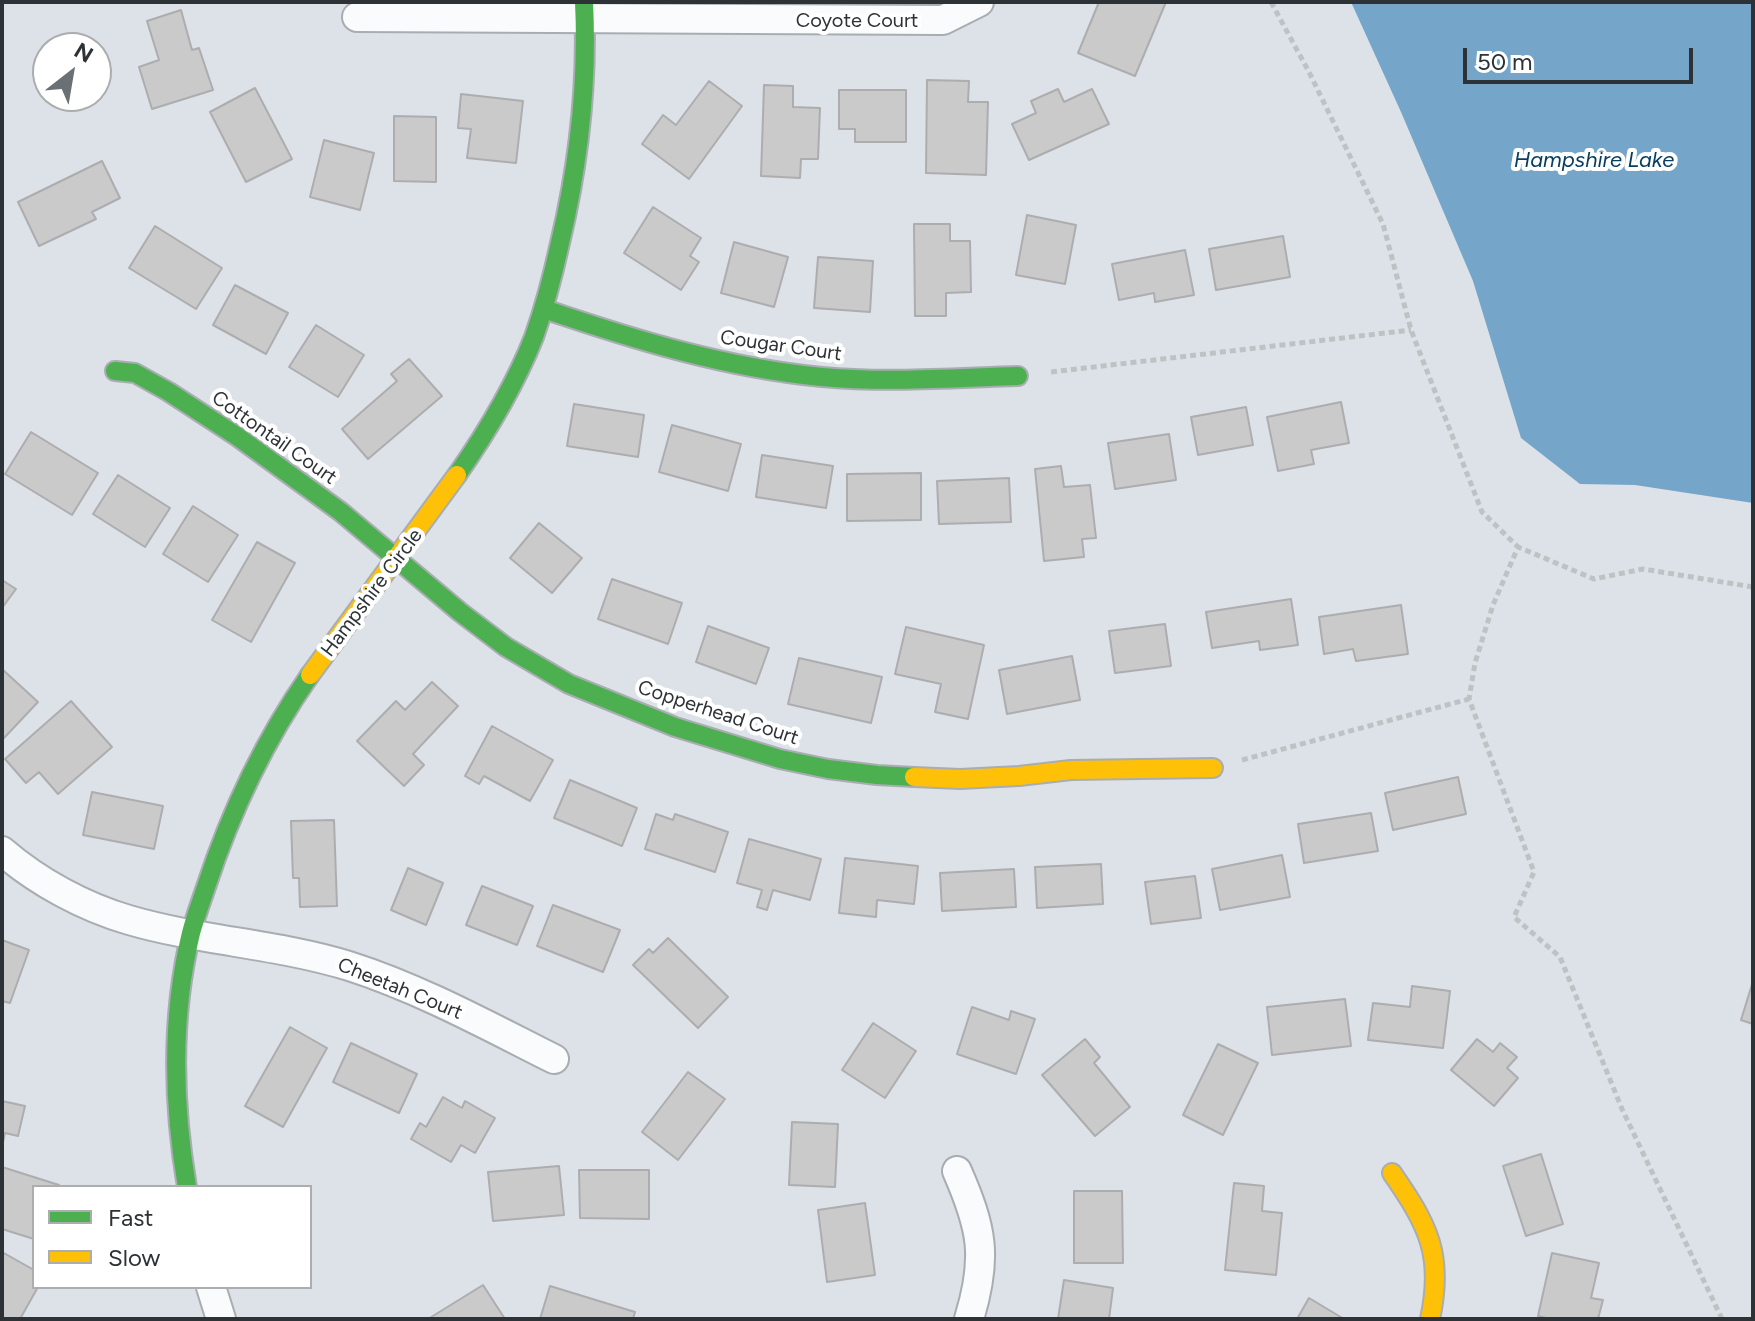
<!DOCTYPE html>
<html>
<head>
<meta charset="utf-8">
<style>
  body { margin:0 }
  #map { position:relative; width:1755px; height:1321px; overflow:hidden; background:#dce2e8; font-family:Figtree,sans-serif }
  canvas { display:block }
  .frame { position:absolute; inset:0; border:4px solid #2d3236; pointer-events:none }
  .legend { position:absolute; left:32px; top:1185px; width:280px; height:104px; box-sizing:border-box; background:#fff; border:2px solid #abadaf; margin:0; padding:10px 14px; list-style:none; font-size:24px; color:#2d3236 }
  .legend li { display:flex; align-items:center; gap:16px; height:40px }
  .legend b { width:40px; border:2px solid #abadaf }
  .north { position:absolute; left:32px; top:32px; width:80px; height:80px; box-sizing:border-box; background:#fff; border:2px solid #abadaf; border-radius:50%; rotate:31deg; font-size:22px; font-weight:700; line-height:32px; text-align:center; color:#2d3236 }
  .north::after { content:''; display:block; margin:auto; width:28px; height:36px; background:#6a7074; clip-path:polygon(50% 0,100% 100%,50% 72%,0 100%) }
  .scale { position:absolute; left:1463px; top:48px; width:230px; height:36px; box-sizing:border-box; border:4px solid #2d3236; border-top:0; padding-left:10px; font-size:24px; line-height:28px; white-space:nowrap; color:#2d3236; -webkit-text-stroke:6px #fff; paint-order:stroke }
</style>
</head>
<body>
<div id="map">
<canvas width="1755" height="1321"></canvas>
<div class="frame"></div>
<ul class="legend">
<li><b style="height:10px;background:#4caf50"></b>Fast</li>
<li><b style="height:10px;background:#ffc107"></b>Slow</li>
</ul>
<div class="north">N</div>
<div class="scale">50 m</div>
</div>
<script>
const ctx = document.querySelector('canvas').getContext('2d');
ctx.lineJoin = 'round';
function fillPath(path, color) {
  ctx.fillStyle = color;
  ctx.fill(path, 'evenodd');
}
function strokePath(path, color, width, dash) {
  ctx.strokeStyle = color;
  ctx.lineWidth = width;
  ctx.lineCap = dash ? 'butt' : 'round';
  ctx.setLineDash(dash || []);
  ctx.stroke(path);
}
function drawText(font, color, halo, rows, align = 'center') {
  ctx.font = font + ' Figtree,sans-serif';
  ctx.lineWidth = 8;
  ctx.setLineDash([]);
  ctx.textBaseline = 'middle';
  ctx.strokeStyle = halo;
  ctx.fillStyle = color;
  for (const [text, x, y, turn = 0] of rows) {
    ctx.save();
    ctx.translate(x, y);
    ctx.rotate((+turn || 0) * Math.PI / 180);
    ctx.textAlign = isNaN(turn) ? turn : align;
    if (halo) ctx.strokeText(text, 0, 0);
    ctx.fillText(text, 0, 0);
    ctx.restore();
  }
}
fillPath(new Path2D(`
  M1351,2H1753V503L1635,485L1580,484L1521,438L1473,281L1401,112Z`), '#75a6c9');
const building = new Path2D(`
  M1099,2H1166L1135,76L1078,53Z
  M181,10L192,50L199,48L213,90L152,109L139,67L159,60L147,21Z
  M927,80L969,81L968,102H988L986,175L926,173Z
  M709,81L742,106L689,179L642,144L663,115L676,125Z
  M764,85L793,86V107L820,108L818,159H801L800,178L761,176Z
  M255,88L292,159L246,182L210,112Z
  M1058,89L1064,102L1092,89L1109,124L1029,160L1012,124L1036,113L1031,101Z
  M839,90H906V142H855V129H839Z
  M461,94L523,101L516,163L467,158L471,129L458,128Z
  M394,116L436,117V182L394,181Z
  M324,140L374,153L360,210L310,197Z
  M102,161L120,198L92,212L96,219L39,246L18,202Z
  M653,207L701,238L690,256L699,262L681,290L624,253Z
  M1027,215L1076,225L1065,284L1016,275Z
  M914,224H950V241H970L971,292L946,293V316H915Z
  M155,226L222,268L196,309L129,268Z
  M1283,236L1290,277L1216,290L1209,249Z
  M734,242L788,257L774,307L721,293Z
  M1185,250L1194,295L1155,302L1154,293L1119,300L1112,264Z
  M818,257L873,261L870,312L814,308Z
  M235,285L288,313L266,354L213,325Z
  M316,325L364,355L338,397L289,367Z
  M409,359L442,396L368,459L342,429L397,381L391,374Z
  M1341,402L1349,443L1311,450L1314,464L1278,471L1267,417Z
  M574,404L644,415L638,457L567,446Z
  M1246,407L1253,445L1198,455L1191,417Z
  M672,425L741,444L728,491L659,472Z
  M31,432L98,473L72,515L5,474Z
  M1169,434L1176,480L1115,489L1108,443Z
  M762,455L833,466L826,508L756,497Z
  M1061,466L1064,487L1090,485L1096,538L1082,539L1084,557L1044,561L1035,469Z
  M921,473V520L847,521V474Z
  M118,475L170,508L145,547L93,514Z
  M1009,478L1011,522L939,524L937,481Z
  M193,506L238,535L208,582L163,554Z
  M539,523L582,558L552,593L510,558Z
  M257,542L295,563L251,642L212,620Z
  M612,579L682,603L668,644L598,619Z
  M2,580L16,589L2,608Z
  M1291,599L1298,645L1260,650L1259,641L1212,648L1206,612Z
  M1401,605L1408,654L1356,661L1353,649L1324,654L1319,617Z
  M1165,624L1171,666L1115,673L1109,631Z
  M708,626L769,648L756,684L696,662Z
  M906,627L984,645L968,719L935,712L941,684L895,674Z
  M1072,656L1080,700L1007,714L999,670Z
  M799,658L882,677L871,723L788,704Z
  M2,669L38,702L4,738L2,736Z
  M432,682L458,706L413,754L424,765L404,786L357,741L396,701L405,710Z
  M71,701L112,747L58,794L39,772L26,783L5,759Z
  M492,726L553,760L530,801L484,776L479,784L465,776Z
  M1458,777L1466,814L1393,830L1385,793Z
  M570,780L637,808L622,846L554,818Z
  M92,792L163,806L154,849L83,835Z
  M1371,813L1378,851L1304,863L1298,824Z
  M656,814L673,820L675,814L728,832L715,872L645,849Z
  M334,820L337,906L300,907L299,878H293L291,821Z
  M749,839L821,859L810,900L773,890L767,910L757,907L762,890L737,883Z
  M1282,855L1290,897L1220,910L1212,869Z
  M845,858L918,866L914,904L877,900L876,917L839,913Z
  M1101,864L1103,904L1037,908L1035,867Z
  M408,868L443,883L426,925L391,910Z
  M1014,869L1016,907L942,911L940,873Z
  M1195,876L1201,918L1151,924L1145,882Z
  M482,886L533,906L517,945L466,925Z
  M553,905L620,930L603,972L537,946Z
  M668,938L728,997L698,1028L633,965L649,949L653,953Z
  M2,940L29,950L10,1003L2,1001Z
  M1753,981V1024L1741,1020Z
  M1412,986L1450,991L1443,1048L1368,1040L1373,1003L1410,1007Z
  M1345,999L1351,1046L1272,1055L1267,1007Z
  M972,1007L1009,1020L1011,1011L1035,1019L1016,1074L957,1054Z
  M873,1023L916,1051L885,1098L842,1070Z
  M290,1027L327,1048L283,1127L245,1106Z
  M1085,1039L1100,1057L1094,1063L1130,1107L1095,1136L1042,1075Z
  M1477,1039L1493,1052L1500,1043L1517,1057L1507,1068L1518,1078L1494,1106L1451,1070Z
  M351,1043L417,1074L399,1113L333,1082Z
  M1218,1044L1258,1063L1223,1135L1183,1115Z
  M688,1072L725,1099L678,1160L642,1132Z
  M443,1097L462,1108L465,1101L495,1118L475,1153L461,1145L451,1162L411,1139L420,1123L426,1127Z
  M2,1101L25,1106L18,1136L5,1133L2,1147Z
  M792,1122L838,1124L835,1187L789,1185Z
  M1541,1154L1563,1224L1526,1236L1503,1166Z
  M559,1166L564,1215L493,1221L488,1172Z
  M2,1167L59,1185V1187H34V1239L2,1229Z
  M579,1170H649V1219L580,1218Z
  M1234,1183L1264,1186L1262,1211L1282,1213L1276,1275L1225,1270Z
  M1074,1191H1122L1123,1263H1074Z
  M865,1203L875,1275L827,1282L818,1210Z
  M2,1252L34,1270V1287H38L20,1319H2Z
  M1552,1253L1599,1263L1591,1298L1603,1300L1598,1319H1550L1538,1316Z
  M1064,1280L1113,1288L1109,1319H1058Z
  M483,1285L505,1319H428Z
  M550,1286L635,1312L633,1319H540Z
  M1309,1298L1344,1319H1297Z`);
fillPath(building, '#cacacb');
strokePath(building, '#adadaf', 2);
const street = new Path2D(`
  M357,17L943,20L979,2
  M2,851C38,882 84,907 129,920C201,941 278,944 349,966C421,989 488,1026 554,1059
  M957,1171C982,1228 988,1257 969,1319
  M211,1287L221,1319`);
const fast = new Path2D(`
  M544,309C635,340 727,368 822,377C887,383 953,378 1018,376
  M115,371L135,373L169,392L238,437L341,512L460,612L506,647L569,684L675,727L780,759L828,769L877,775L914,777
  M457,475C487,432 515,385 534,337C545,306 553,275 560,243C579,163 588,84 584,2
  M187,1187C173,1104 171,1016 191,933C195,918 201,902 206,887C231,811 264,741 310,675`);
const slow = new Path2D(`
  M310,675L457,475
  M914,777L960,779L1019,776L1071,770L1213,768
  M1392,1173C1428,1225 1444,1255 1430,1319`);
strokePath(street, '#a8adb1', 32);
strokePath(fast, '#a8adb1', 22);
strokePath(slow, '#a8adb1', 22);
strokePath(new Path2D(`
  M1271,2L1309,72L1383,224L1411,330L1482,512L1518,547
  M1051,372L1411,330
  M1242,760L1469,699
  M1722,1319L1622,1109L1560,957L1514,917L1534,872L1469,699L1475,663L1493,605L1518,547L1594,579L1643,569L1753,587`), '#bfc2c4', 5, [6, 4]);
strokePath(street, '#fafbfc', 28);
strokePath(fast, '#4caf50', 18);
strokePath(slow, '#ffc107', 18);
drawText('20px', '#2d3236', '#fff', [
  ["Coyote Court",857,21],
  ["Cougar Court",781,346,8],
  ["Cottontail Court",274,438,35],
  ["Hampshire Circle",372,593,-53],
  ["Copperhead Court",718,713,18],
  ["Cheetah Court",400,989,22]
]);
drawText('italic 22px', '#083f60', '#fff', [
  ["Hampshire Lake",1594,161]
]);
</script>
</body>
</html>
